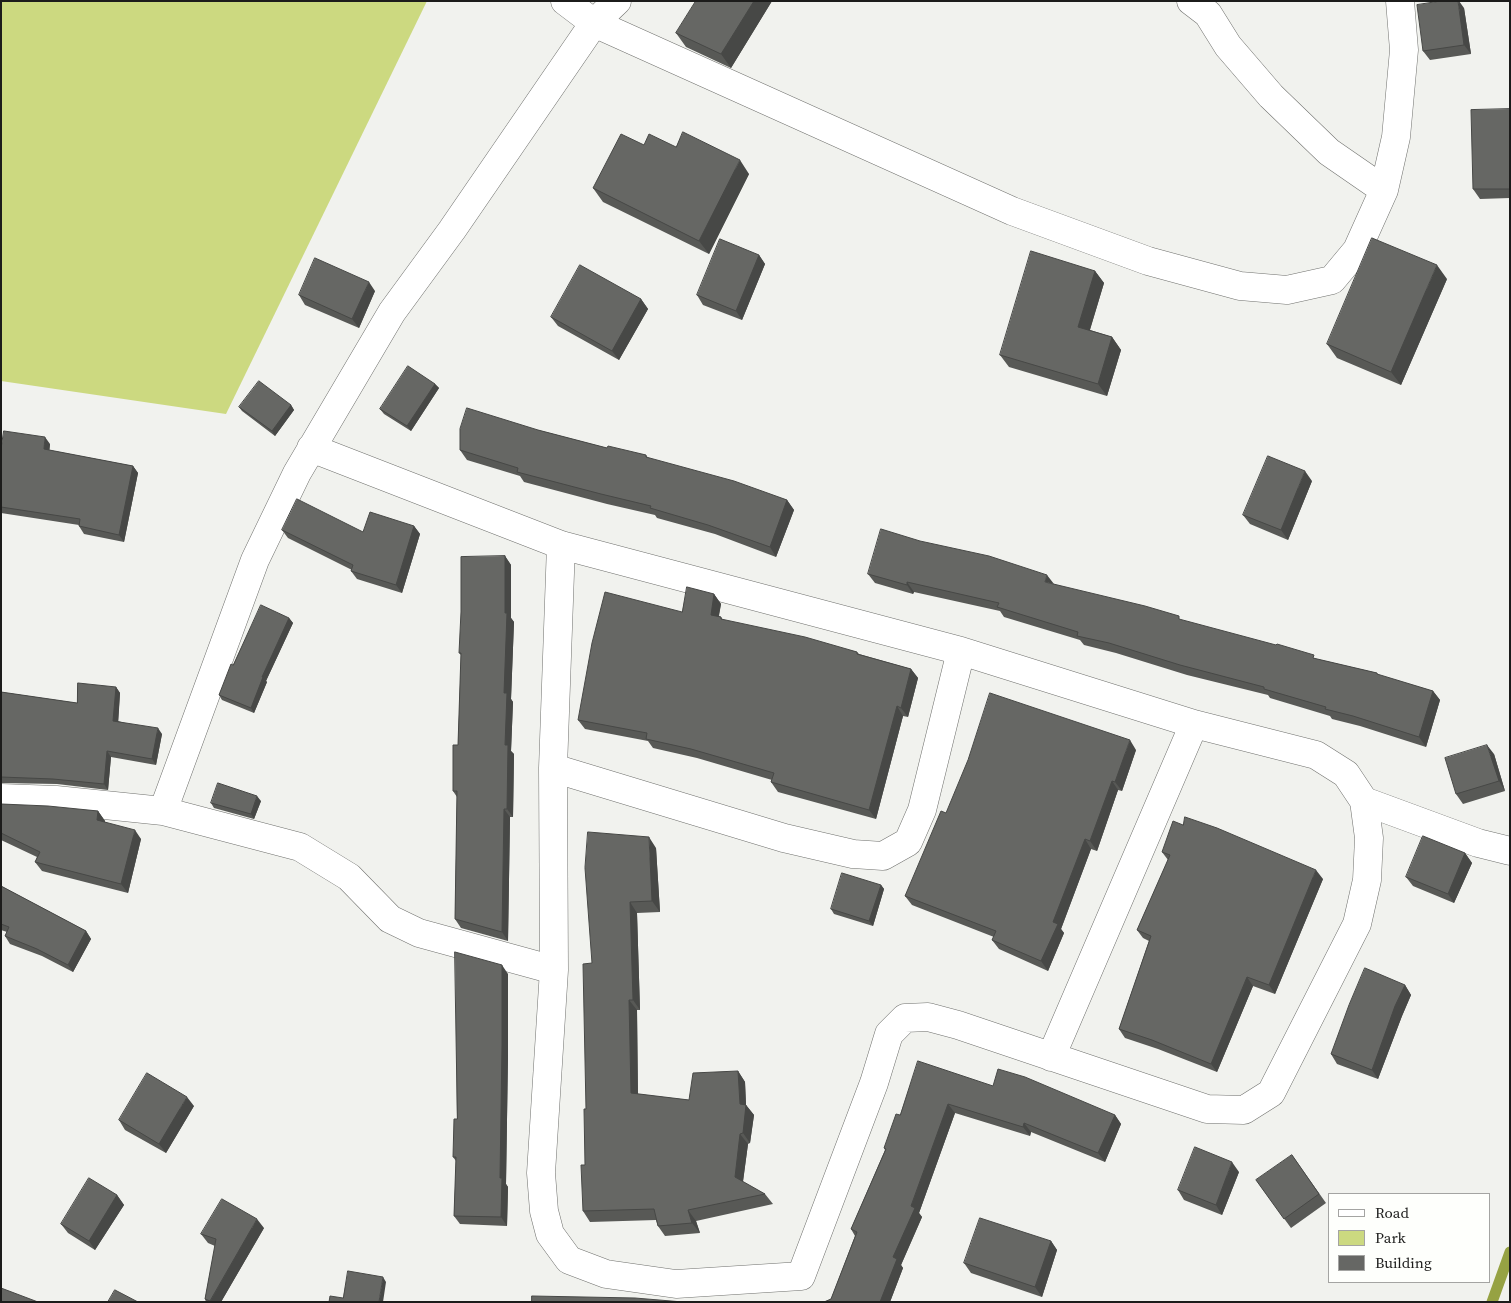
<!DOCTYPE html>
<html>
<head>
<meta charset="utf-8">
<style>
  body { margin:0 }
  #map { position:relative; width:1511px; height:1303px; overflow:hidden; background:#f1f2ee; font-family:"Source Serif 4",serif }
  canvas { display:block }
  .frame { position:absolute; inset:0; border:2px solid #1c1c1b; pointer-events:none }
  .legend { position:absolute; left:1328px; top:1193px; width:162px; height:90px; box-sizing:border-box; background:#fefffc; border:1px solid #a4a4a2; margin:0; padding:6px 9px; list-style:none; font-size:15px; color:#1c1c1b }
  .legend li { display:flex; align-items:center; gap:10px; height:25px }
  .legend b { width:25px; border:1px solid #a4a4a2 }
</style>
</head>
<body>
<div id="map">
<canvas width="1511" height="1303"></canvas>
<div class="frame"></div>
<ul class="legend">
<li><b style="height:6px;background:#fff"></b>Road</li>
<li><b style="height:14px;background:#ccd980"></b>Park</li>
<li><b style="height:14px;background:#666764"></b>Building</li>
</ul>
</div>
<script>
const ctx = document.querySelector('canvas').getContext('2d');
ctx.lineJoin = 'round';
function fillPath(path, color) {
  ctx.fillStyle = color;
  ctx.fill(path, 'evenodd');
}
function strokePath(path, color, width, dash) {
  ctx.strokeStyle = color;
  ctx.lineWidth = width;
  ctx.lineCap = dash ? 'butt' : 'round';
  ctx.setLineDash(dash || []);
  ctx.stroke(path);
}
fillPath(new Path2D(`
  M1,1H427L226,414L1,381Z`), '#ccd980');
strokePath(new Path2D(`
  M1492,1302L1510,1252`), '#96a243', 11);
const minor = new Path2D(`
  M617,1L594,23L1012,211L1148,261L1240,286L1287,290L1332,280L1357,250L1384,190L1396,137L1404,50L1400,1
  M1191,1L1208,14L1228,46L1271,96L1329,152L1384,190
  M311,448L561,545L961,651L1194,724L1316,755L1346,774L1364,801L1369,838L1367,880L1357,924L1271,1093L1244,1110L1207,1109L958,1025L928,1017L905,1018L889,1034L874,1083L801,1276L676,1284L606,1274L569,1260L550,1234L544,1211L541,1173L554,970L553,768L561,545
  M553,768L784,838L853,854L883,856L908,842L922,810L961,651
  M1,798L56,800L163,811L300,847L349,877L390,919L419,933L554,970
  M1364,801L1478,843L1510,851
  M163,811L255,560L297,473L392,312L452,230L594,23L565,1
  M1051,1057L1194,724`);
strokePath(minor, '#70716e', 29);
strokePath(minor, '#fff', 28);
fillPath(new Path2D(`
  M696,1H772L731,68L686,47L676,33Z
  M1464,8L1471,54L1430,60L1423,51Z
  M1510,109V198L1480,199L1473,189Z
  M644,145L676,147L749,174L709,254L603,202L593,188Z
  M759,255L765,264L742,320L703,305L697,295Z
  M1095,271L1104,283L1090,330L1112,337L1121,350L1107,396L1009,367L1000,355Z
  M1447,279L1401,385L1337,358L1327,344Z
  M375,291L359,328L305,305L299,295Z
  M641,299L648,309L619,360L558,326L551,317Z
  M435,384L439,388L411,431L384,414L380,409Z
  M291,405L294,410L275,436L242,411L239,407Z
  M538,430L607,448L646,455L648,458L787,500L794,510L776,557L715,534L657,518L655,515L607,504L524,482L520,476L467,460L460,450Z
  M50,444L49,450L133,466L138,473L124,542L84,534L79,526V525L1,513V449Z
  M1312,481L1288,540L1250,524L1243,515Z
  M414,526L420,534L402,593L357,579L351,571L352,570L288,538L282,530L363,532Z
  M505,556L511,565V618L514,622L511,699L513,702L511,751L514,754L513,817H510L508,941L461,928L455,919L457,797L453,791L458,745L461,655L459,653Z
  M868,574L1053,584L1317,659L1377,673L1378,675L1433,691L1440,700L1426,747L1360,726L1332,719L1330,716L1270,698L1268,695L1187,675L1116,653L1084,645L1080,640L1004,617L1000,611L914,592L913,594L875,583Z
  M714,594L721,604L719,616L721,617L723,620L857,652L859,654L911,669L918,678L908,717L903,716L876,819L778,792L771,782L772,780L697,758L653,748L648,741L585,729L578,720L682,612Z
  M289,618L293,623L266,681L267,682L254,713L222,700L219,695L233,665Z
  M116,687L120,693L118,721L162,734L156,765L111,757L108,790L57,784L1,783V692L77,703Z
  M1136,750L1122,791L1118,790L1097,851L1091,849L1061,929L1064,933L1048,971L999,949L992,940L994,937L912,905L905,896L946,813Z
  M1494,754L1505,791L1463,804L1456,794Z
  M261,801L254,819L214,808L211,803Z
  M1,804L98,811L105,821V822L141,839L128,893L42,871L35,862L37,857L1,840Z
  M656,848L660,912L637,913L640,1010H637L638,1094L689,1100L738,1071L745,1082L746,1105L754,1115L750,1143L748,1144L743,1182L765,1194L773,1204L696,1221L700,1233L665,1236L658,1226L656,1220L590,1222L583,1211L585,1165L586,1109L592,963Z
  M1162,852L1323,879L1275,994L1253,986L1217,1072L1158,1049L1125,1038L1119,1029L1149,941L1143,938L1137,930L1168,860Z
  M1465,853L1472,863L1454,903L1413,886L1406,877Z
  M881,885L884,889L873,926L834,914L831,909Z
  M1,886L86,931L91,939L73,972L42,956L10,944L5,936L7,932L1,930Z
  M508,974V1055L506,1184L508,1187L507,1226L460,1224L454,1216L456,1161L453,1157L457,1119Z
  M1405,985L1411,995L1402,1016L1378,1079L1337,1064L1331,1054Z
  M993,1086L1115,1115L1121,1124L1105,1162L1031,1132L1030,1136L955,1113L919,1213L922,1217L901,1265L903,1268L890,1302H824L831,1299L855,1236L851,1229L885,1150L884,1148L900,1115Z
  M194,1106L166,1153L125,1130L119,1120Z
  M1292,1155L1326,1203L1291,1228L1256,1180Z
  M1239,1172L1222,1215L1184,1200L1178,1190Z
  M117,1195L124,1205L95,1250L68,1233L61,1224Z
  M264,1228L221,1302H206L205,1299L215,1246L208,1243L201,1234Z
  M1051,1241L1057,1250L1042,1297L971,1273L964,1263Z`), '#585956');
fillPath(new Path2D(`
  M754,1H772L731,68L721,54Z
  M1458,1H1459L1464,8L1471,54L1464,45Z
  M740,160L749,174L709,254L699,241Z
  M759,255L765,264L742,320L736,311Z
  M1437,265L1447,279L1401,385L1391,372Z
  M1095,271L1104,283L1087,339L1078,327Z
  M369,282L375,291L359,328L352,319Z
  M641,299L648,309L619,360L612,351Z
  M1112,337L1121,350L1107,396L1098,384Z
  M435,384L439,388L411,431L407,426Z
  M291,405L294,410L275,436L272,431Z
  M45,437L50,444L49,456L44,449Z
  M133,466L138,473L124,542L119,535Z
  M1305,471L1312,481L1288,540L1281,530Z
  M787,500L794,510L776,557L770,547Z
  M414,526L420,534L402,593L396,585Z
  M505,556L511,565V618L514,622L511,699L513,702L511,751L514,754L513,817L507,809L504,693Z
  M1047,575L1054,584L1045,582Z
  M907,582L914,592L913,594L907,585Z
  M714,594L721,604L717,624L711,615Z
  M289,618L293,623L266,681L267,682L254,713L251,708L262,677Z
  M911,669L918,678L908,717L901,708Z
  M116,687L120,693L118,726L113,721Z
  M1433,691L1440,700L1426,747L1419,737Z
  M897,706L903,716L876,819L869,810Z
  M158,728L162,734L156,765L152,759Z
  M1130,740L1136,750L1122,791L1115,782Z
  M1487,745L1494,754L1505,791L1499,781Z
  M107,751L111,757L108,790L104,784Z
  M1112,781L1118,790L1097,851L1090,841Z
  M257,796L261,801L254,819L251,814Z
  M504,809L510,817L508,941L502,932Z
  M98,811L105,821L104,830L97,820Z
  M135,830L141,839L128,893L121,884Z
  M649,837L656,848L660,912L652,901Z
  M1085,839L1091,849L1061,929L1064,933L1048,971L1041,961L1053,922Z
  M1465,853L1472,863L1454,903L1448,894Z
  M1316,870L1323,879L1275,994L1269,985Z
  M881,885L884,889L873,926L869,921Z
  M630,902L637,913L640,1010L633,1000Z
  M86,931L91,939L73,972L68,965Z
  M502,965L508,974V1055L506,1184L508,1187L507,1226L501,1217L500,1178Z
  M1247,977L1253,986L1217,1072L1211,1064Z
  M1405,985L1411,995L1402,1016L1378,1079L1372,1070L1395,1006Z
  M629,1000L637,1010L638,1104L631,1093Z
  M738,1071L745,1082L746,1105L754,1115L750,1143L743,1133L740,1104Z
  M187,1097L194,1106L166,1153L159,1144Z
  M948,1104L955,1113L919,1213L922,1217L901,1265L903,1268L890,1302H880L893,1257Z
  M1115,1115L1121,1124L1105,1162L1098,1153Z
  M1024,1123L1031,1132L1030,1136L1023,1127Z
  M740,1134L748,1144L742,1188L735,1177Z
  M1232,1162L1239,1172L1222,1215L1216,1205Z
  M117,1195L124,1205L95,1250L89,1241Z
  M688,1210L696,1221L700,1233L692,1223Z
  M257,1219L264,1228L221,1302H210Z
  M1051,1241L1057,1250L1042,1297L1035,1287Z
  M383,1277L386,1282L383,1302H379Z`), '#474846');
const building = new Path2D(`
  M696,1H754L721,54L676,33Z
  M1441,1H1458L1464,45L1423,51L1417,5Z
  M1510,109V189H1473L1471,110Z
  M683,132L740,160L699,241L593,188L621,134L644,145L649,134L676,147Z
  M1372,238L1437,265L1391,372L1327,344Z
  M720,239L759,255L736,311L697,295Z
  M1031,251L1095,271L1078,327L1112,337L1098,384L1000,355Z
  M315,258L369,282L352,319L299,295Z
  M580,265L641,299L612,351L551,317Z
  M408,366L435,384L407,426L380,409Z
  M259,381L291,405L272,431L239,407Z
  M467,408L538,430L607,448L608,446L646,455V457L734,481L787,500L770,547L708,525L650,508L651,506L601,494L517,472L518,468L460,450V429Z
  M4,431L45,437L44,449L133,466L119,535L79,526L80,519L1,507V449Z
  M1268,456L1305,471L1281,530L1243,515Z
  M297,499L363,532L370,512L414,526L396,585L351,571L353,565L282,530Z
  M881,529L920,541L989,556L1047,575L1045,582L1145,606L1179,616V619L1276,645L1277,644L1314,655L1313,658L1377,673V674L1433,691L1419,737L1353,716L1325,709L1326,707L1264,689V687L1180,665L1109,643L1077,636L1078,632L997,607L999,603L907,582V585L868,574Z
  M505,556V613H507L504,693H507L505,745H508L507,809H504L502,932L455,919L457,791H453V745H458L461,653H459L461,612V557Z
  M687,587L714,594L711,615L721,617V619L805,637L857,652V654L911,669L901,708L897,706L869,810L771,782L774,773L691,749L646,739L647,733L578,720L592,643L605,592L682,612Z
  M261,605L289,618L262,677H263L251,708L219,695L231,664L233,665Z
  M78,683L116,687L113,721L158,728L152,759L107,751L104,784L53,779L1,777V692L77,703Z
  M990,693L1130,740L1115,782L1112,781L1090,841L1085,839L1053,922L1058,924L1041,961L992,940L996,931L905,896L941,811L946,813L968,760Z
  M1487,745L1499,781L1456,794L1445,758Z
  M218,783L257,796L251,814L211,803Z
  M1,804L48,806L98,811L97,820L135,830L121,884L35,862L40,852L1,833Z
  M1185,817L1217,828L1316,870L1269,985L1247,977L1211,1064L1152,1040L1119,1029L1151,936L1137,930L1170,855L1162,852L1173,821L1183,825Z
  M588,832L649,837L652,901L630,902L633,1000H629L631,1093L689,1100L693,1073L738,1071L740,1104L746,1105L743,1133L740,1134L735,1177L765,1194L688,1210L692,1223L658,1226L654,1209L583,1211L581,1165H585L584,1109H586L583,964L592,963L585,868Z
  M1423,836L1465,853L1448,894L1406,877Z
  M842,873L881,885L869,921L831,909Z
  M1,886L86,931L68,965L37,949L5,936L9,927L1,924Z
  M455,952L502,965V1046L500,1178H502L501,1217L454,1216L456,1157H453L454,1119H457Z
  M1365,968L1405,985L1395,1006L1372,1070L1331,1054L1349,1005Z
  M918,1061L993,1086L998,1069L1025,1077L1115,1115L1098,1153L1024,1123L1023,1127L948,1104L911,1206L915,1208L893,1257L897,1259L880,1302H824L831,1299L857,1232L851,1229L886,1149L884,1148L896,1114L900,1115Z
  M147,1073L187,1097L159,1144L119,1120Z
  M1195,1147L1232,1162L1216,1205L1178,1190Z
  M1292,1155L1319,1194L1284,1219L1256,1180Z
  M89,1178L117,1195L89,1241L61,1224Z
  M222,1199L257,1219L210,1301L205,1299L216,1239L201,1234Z
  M980,1218L1051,1241L1035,1287L964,1263Z
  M348,1271L383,1277L379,1302H329L330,1296L343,1298Z
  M1,1288L38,1302H1Z
  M115,1290L138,1302H108Z
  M532,1296L635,1298L683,1302H532Z`);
fillPath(building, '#666764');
strokePath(building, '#474846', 1);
</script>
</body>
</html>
